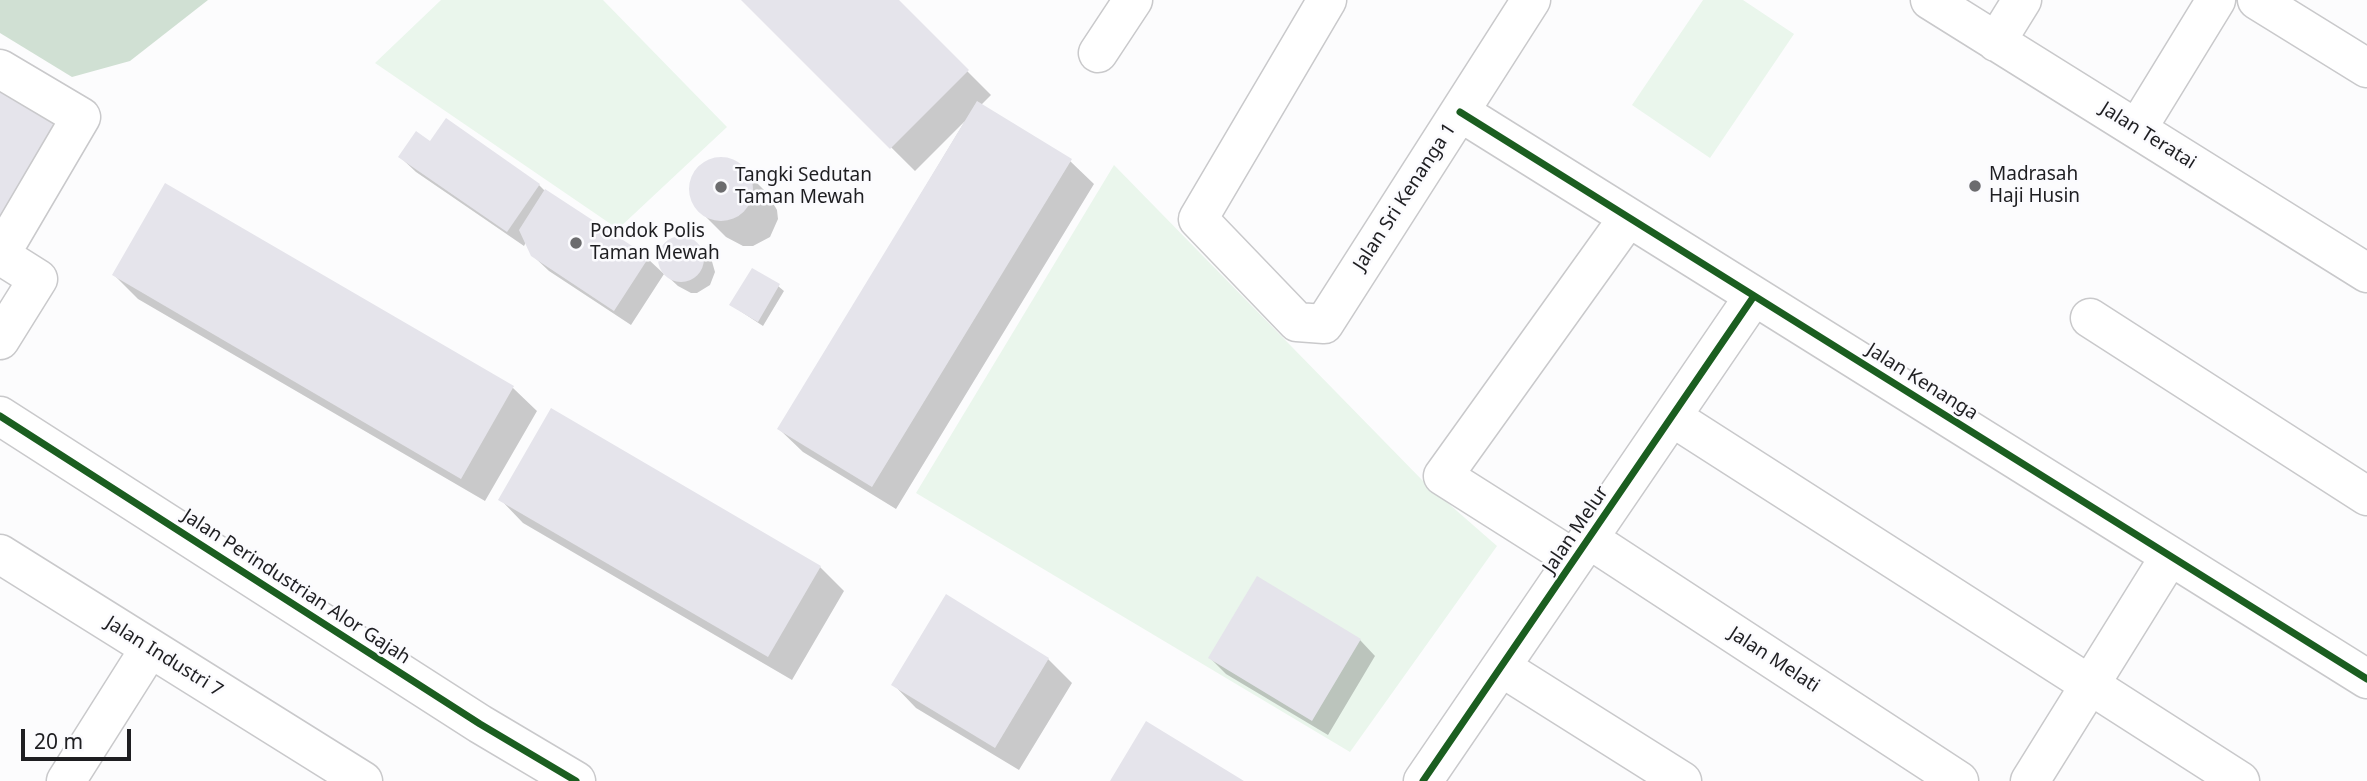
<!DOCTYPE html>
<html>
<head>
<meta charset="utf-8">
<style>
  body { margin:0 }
  #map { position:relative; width:2367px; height:781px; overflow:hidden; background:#fcfcfd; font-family:"Noto Sans",sans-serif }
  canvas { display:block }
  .scale { position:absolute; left:21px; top:729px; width:110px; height:32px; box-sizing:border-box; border:4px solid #1e1e21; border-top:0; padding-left:9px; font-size:21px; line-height:24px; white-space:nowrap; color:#1e1e21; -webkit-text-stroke:5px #fbfbfe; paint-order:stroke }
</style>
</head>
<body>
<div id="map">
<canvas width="2367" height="781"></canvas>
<div class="scale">20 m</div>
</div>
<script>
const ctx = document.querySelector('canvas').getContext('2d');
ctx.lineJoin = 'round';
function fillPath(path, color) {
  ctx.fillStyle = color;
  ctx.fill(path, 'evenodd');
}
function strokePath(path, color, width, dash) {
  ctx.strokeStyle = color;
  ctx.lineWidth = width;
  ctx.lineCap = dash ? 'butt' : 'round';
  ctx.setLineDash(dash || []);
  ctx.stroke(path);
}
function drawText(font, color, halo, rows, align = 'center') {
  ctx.font = font + ' "Noto Sans",sans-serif';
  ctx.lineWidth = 5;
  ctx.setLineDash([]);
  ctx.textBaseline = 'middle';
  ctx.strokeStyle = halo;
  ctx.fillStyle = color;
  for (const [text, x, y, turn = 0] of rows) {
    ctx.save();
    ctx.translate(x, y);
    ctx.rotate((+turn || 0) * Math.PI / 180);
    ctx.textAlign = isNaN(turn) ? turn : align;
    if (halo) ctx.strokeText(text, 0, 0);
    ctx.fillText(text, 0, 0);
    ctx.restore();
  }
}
fillPath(new Path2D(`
  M441,0H603L727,127L618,229L375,63Z
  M1703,0H1743L1794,34L1710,158L1632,105Z
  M1114,165L1425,483L1497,546L1350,752L916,493Z`), '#eaf6ec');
fillPath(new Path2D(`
  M0,0H208L130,61L72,77L0,33Z`), '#d0e0d3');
fillPath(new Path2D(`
  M743,0H896L991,95L981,105L1070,161L1094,184L896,509L803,452L779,429L965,121L915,171Z
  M431,144L539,185L547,193L648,259L664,274L631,325L549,271L532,255L526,242L524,246L416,172L400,157Z
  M721,159L740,166L767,193L777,210L778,219L770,237L753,246H743L726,237L699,210L691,192L695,172L711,160Z
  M686,238L711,258L715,272L710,285L697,293H691L678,286L666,275L660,262L663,248L667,243L673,239Z
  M114,275L513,388L537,411L485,501L138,299Z
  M778,286L784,291L763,326L731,305Z
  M500,499L820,567L844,591L792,680L523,523Z
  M1360,640L1375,656L1328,735L1226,674L1210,658Z
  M1048,659L1072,683L1019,770L916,708L893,684Z`), '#0003');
fillPath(new Path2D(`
  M741,0H899L969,70L890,149Z
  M0,86L61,124L0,225Z
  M977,101L1072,159L872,487L777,429Z
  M446,118L540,184L507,232L398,157L416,131L430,141Z
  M689 189a32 32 0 1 1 64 0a32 32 0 1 1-64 0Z
  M165,183L514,386L461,479L112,275Z
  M545,189L649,257L614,311L531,256L519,230Z
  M658 259a23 23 0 1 1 46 0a23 23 0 1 1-46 0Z
  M752,268L780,284L758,322L729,305Z
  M551,408L821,566L768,657L498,500Z
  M1257,576L1361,639L1312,721L1208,658Z
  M946,594L1049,658L995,748L891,685Z
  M1146,721L1244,781H1110Z`), '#e5e4eb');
const minor = new Path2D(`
  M1327,0L1198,219L1297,322L1324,324L1531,0
  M1930,0L2367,273
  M2257,0L2367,68
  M1996,42L2022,0
  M1098,53L1133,0
  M0,69L81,117L0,255L38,279L0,340
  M1460,112L2367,679
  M2137,129L2216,0
  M2090,318L2367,496
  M0,416L480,724L576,781
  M1672,417L2240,781
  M1589,539L1959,781
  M0,554L363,781
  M1574,559L1443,476L1628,218
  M1501,667L1682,781
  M66,781L150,648
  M1423,781L1754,296
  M2030,781L2170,556`);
strokePath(minor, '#c9c9cb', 41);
strokePath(minor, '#fff', 38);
strokePath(new Path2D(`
  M1460,112L2367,679
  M0,416L480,724L576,781
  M1423,781L1754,296`), '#1b5e20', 7);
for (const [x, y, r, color] of [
  [1975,186,7,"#6c6c6e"],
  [721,187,7,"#6c6c6e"],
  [576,243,7,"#6c6c6e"]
]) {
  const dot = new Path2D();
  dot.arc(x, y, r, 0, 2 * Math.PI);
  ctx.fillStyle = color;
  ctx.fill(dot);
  strokePath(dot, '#fbfbfe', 2.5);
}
drawText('19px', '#1e1e21', '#fbfbfe', [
  ["Jalan Teratai",2148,136,32],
  ["Jalan Sri Kenanga 1",1405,197,-57],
  ["Jalan Kenanga",1922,382,32],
  ["Jalan Melur",1576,530,-56],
  ["Jalan Perindustrian Alor Gajah",296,587,33],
  ["Jalan Industri 7",164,657,32],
  ["Jalan Melati",1774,660,33]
]);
drawText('19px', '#1e1e21', '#fbfbfe', [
  ["Madrasah",1989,175],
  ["Haji Husin",1989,197],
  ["Tangki Sedutan",735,176],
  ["Taman Mewah",735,198],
  ["Pondok Polis",590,232],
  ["Taman Mewah",590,254]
], 'left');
</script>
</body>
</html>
